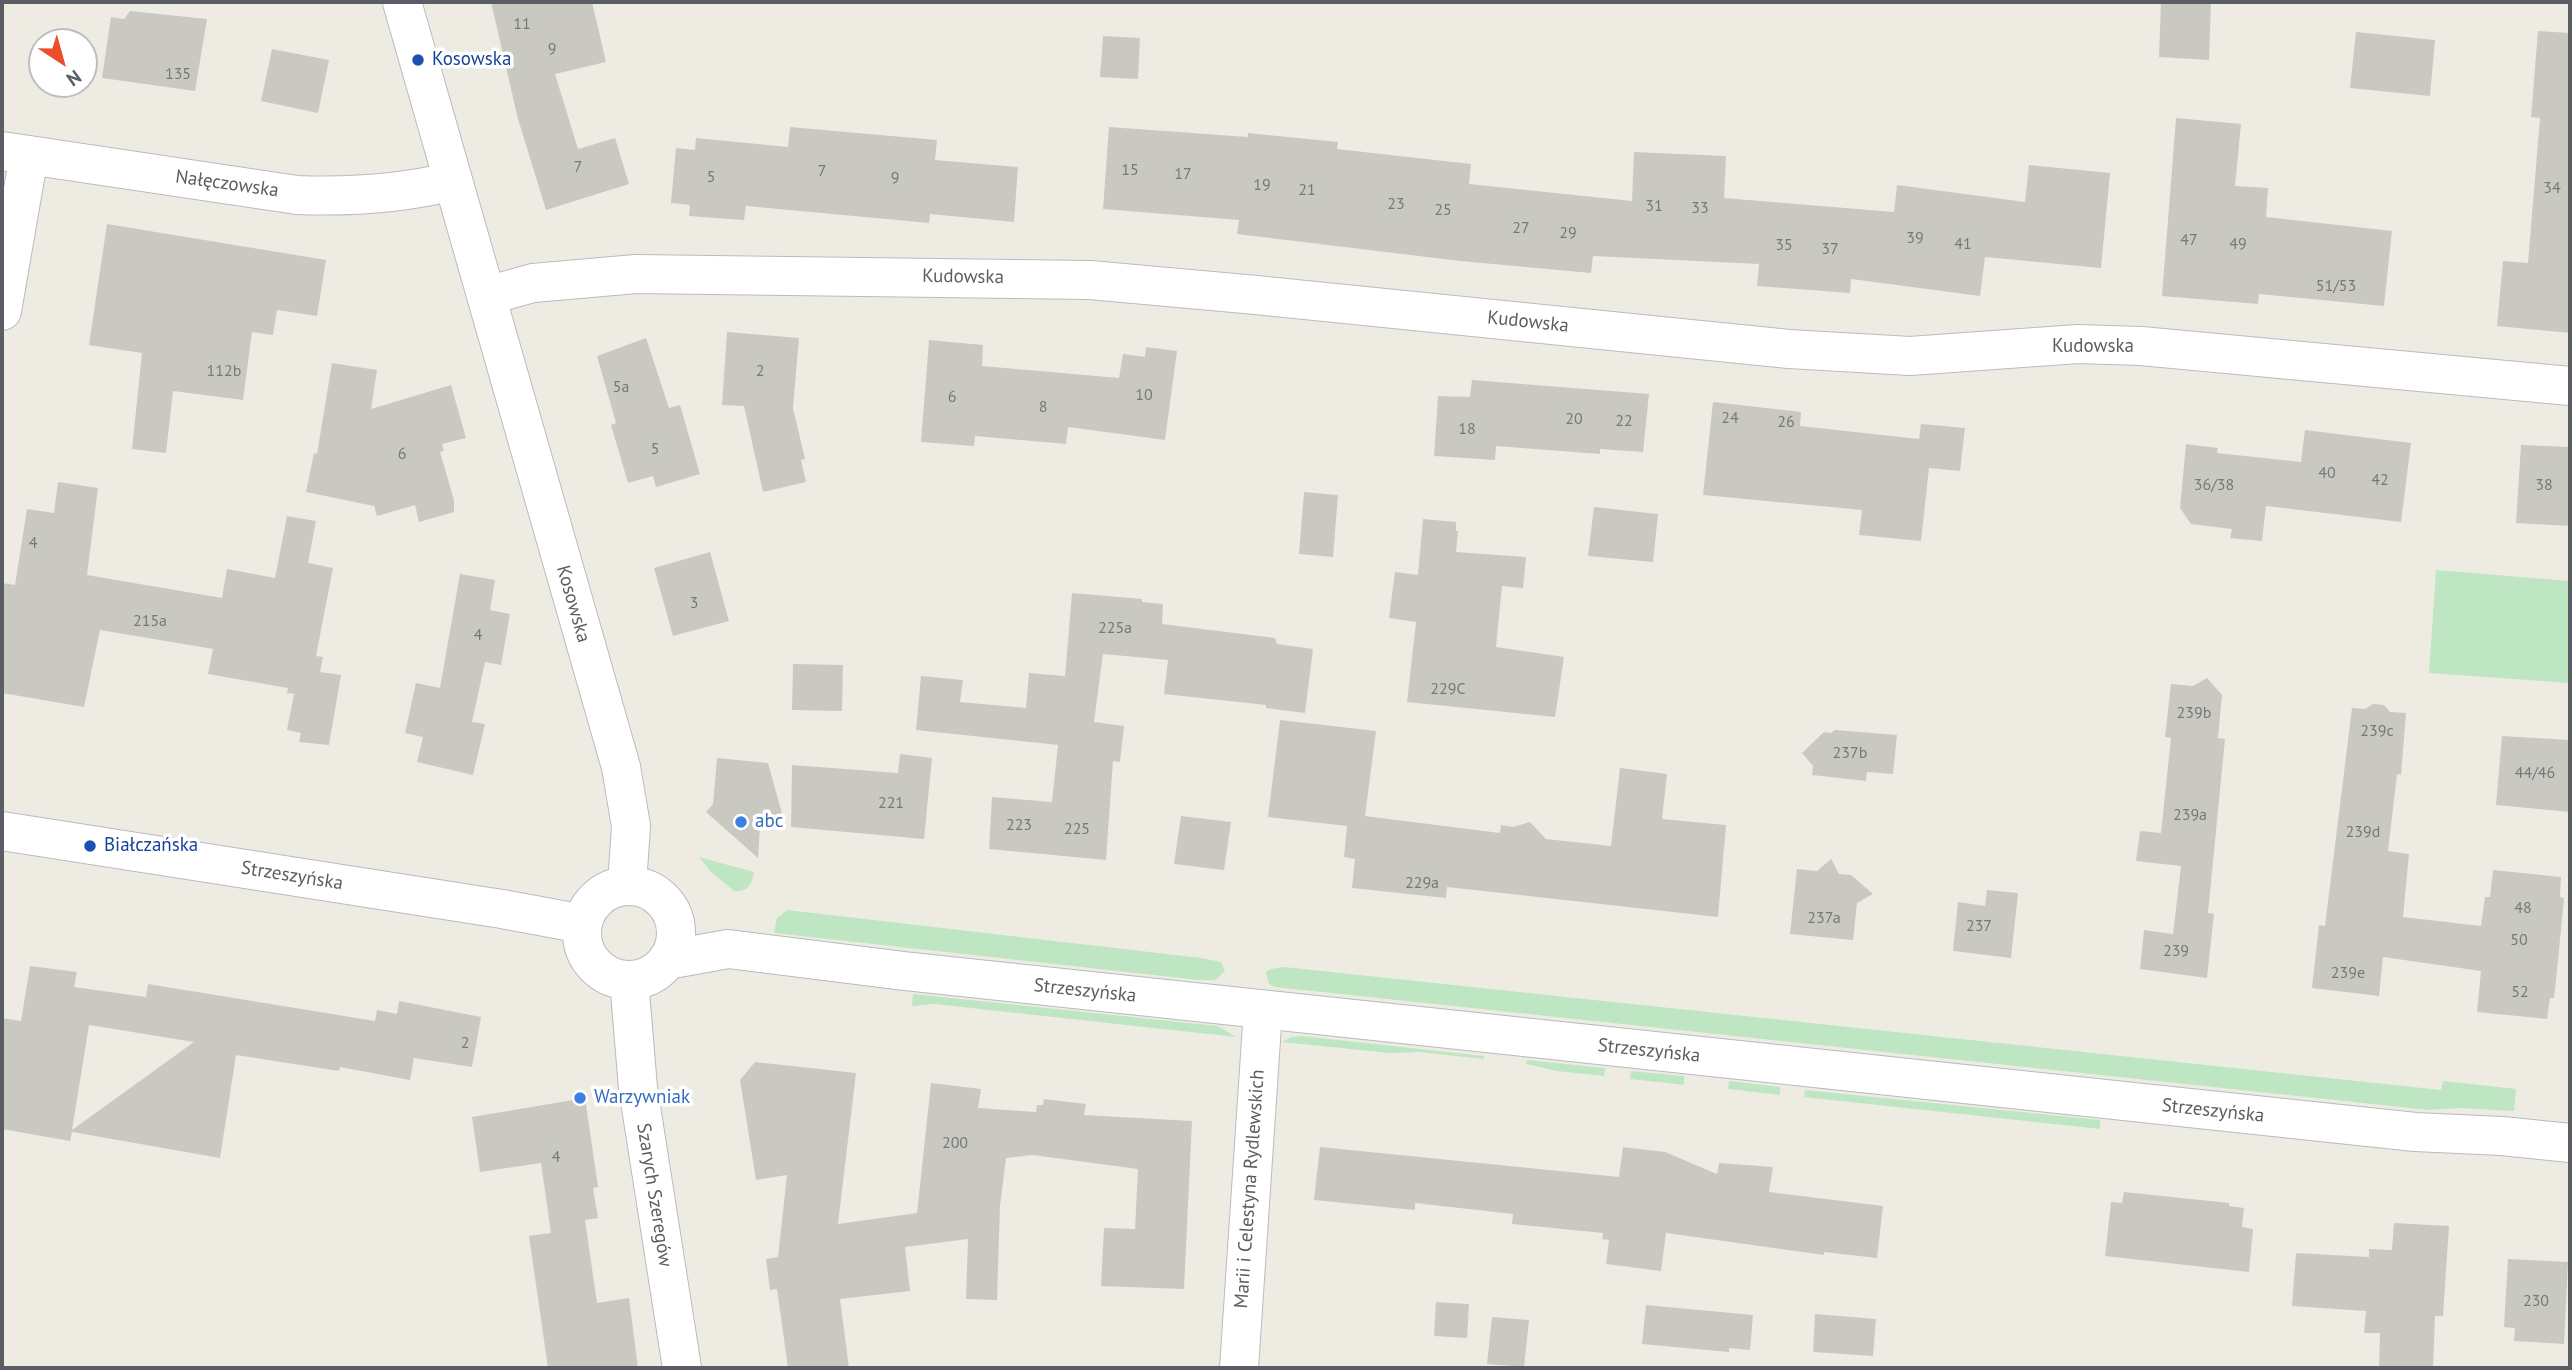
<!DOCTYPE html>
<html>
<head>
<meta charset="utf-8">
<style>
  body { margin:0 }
  #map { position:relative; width:2572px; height:1370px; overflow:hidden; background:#eeece2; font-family:"PT Sans",sans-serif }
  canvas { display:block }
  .frame { position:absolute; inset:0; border:4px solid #5a5d63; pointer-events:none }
  .north { position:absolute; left:28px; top:28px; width:70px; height:70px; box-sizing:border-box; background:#fff; border:2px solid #bdbec1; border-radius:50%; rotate:144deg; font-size:19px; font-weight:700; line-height:28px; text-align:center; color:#5a5d63 }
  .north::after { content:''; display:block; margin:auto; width:24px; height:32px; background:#ec4e29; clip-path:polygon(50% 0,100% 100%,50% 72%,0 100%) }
</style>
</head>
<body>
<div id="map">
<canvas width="2572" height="1370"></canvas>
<div class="frame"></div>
<div class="north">N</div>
</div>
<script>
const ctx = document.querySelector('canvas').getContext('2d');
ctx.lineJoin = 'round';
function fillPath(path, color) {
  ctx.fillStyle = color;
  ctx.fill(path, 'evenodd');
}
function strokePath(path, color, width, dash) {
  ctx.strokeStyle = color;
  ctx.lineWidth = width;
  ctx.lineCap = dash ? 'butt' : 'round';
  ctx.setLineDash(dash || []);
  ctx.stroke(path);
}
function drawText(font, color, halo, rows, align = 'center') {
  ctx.font = font + ' "PT Sans",sans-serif';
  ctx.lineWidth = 7;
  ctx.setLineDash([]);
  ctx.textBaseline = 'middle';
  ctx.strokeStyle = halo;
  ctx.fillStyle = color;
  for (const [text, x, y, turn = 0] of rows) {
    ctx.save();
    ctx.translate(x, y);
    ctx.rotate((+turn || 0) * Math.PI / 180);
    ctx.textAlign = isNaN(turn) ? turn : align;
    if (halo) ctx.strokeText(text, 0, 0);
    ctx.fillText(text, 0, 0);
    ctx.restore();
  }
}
fillPath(new Path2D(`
  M2436,570L2570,581V683L2429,673Z
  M699,857L754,872C752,885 748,892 734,891L710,871Z
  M787,910L1201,958L1221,962L1225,971L1215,980H1199L774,933L777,918Z
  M1284,967L2441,1090L2443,1081L2516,1089L2514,1111L2460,1108L2429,1110L1275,987L1269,984L1266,972L1271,969Z
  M913,994L1218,1026L1236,1037L934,1004L912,1006Z
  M1301,1036L1484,1056L1483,1059L1420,1052L1389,1053L1282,1042L1291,1037Z
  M1527,1060L1605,1068L1604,1076L1557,1071L1526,1064Z
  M1631,1071L1684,1076V1085L1630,1079Z
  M1729,1081L1780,1087V1095L1728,1089Z
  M1805,1090L2100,1120V1129L1804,1097Z`), '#bee6c2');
fillPath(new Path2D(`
  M491,2H592L606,62L555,74L578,149L615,138L629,184L546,210L518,119Z
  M2161,2H2211L2209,60L2159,57Z
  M130,11L207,19L195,91L102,78L111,17L124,19Z
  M2538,31L2570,33V333L2497,326L2503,261L2528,263L2540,118L2531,117Z
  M2356,32L2435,40L2430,96L2350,88Z
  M1103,36L1140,38L1138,79L1100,77Z
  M272,49L329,60L318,113L261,101Z
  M2176,118L2241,124L2235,186L2268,188L2266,217L2392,231L2384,306L2259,294L2258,304L2162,296Z
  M790,127L937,140L935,160L1018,167L1014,222L930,214L929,223L746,206L744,220L689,216L690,205L671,203L676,148L695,150L696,138L788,147Z
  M1109,127L1248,137V133L1338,142L1337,149L1471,164L1469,184L1632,201L1634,152L1726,156L1724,198L1894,212L1897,185L2025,202L2029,165L2110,173L2101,268L1985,257L1980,296L1851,279L1850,293L1757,286L1759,264L1593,256L1591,273L1460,261L1237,234L1239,220L1103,209Z
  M107,224L326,260L317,316L277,310L273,335L252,332L243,400L173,391L166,453L132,449L142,353L89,345Z
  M727,332L799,338L793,408L805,459L801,460L806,482L763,492L744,406L722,405Z
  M646,338L669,408L680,405L700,474L656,487L653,476L628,483L611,425L616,423L597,356Z
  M929,340L983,345L982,366L1119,378L1123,354L1145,357L1146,347L1177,351L1165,440L1068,427L1066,444L975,436L974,446L921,442Z
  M332,363L377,370L371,409L451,385L466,438L442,444L444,451L440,452L454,500V512L419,522L415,505L377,516L374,506L306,492L314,453L317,454Z
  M1472,380L1649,394L1643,452L1600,449V454L1496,446L1495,460L1434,456L1438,396L1470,397Z
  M1713,402L1801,412L1800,426L1919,439L1921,424L1965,428L1960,471L1929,468L1921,541L1859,535L1862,510L1703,495Z
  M2305,430L2411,443L2401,522L2266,506L2262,541L2230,538L2232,529L2191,524L2180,508L2186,444L2218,448L2217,453L2301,462Z
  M2521,445L2570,447V526L2516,523Z
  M58,482L98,488L87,575L222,598L227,569L275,578L287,516L316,521L308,563L333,568L316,656L323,657L320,672L341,675L329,745L299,742L301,733L287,730L294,694L287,693L288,688L208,674L213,649L100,630L84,707L2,693V583L15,585L27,509L54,513Z
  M1304,492L1338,495L1333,557L1299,554Z
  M1594,507L1658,514L1653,562L1588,556Z
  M1423,519L1456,522V531H1458L1456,552L1526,557L1523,588L1502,586L1496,647L1564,657L1555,717L1407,702L1416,622L1389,618L1395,572L1418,575Z
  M710,552L729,621L673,636L654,568Z
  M460,574L495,580L490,610L510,614L501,665L485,662L472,722L485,724L473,775L417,762L423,737L405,733L416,683L440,688Z
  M1072,593L1142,599V602L1163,604L1162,624L1275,638L1277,644L1313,649L1305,713L1266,708V705L1164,694L1168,660L1103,654L1094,722L1124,726L1120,762L1113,761L1106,860L989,849L992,797L1052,802L1058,745L916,730L921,676L963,680L960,702L1026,708L1029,673L1065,676Z
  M793,664L843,665L842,711L792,710Z
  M2207,678L2222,695L2218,738L2225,739L2208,913L2214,914L2207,978L2140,969L2144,930L2173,934L2181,866L2136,861L2140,831L2161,833L2171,738L2165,737L2171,684L2193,686Z
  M2373,704L2384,705L2390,712L2406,713L2401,775L2397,774L2388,851L2409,854L2403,917L2481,926L2485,897H2490L2493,870L2561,877L2560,897L2564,898L2557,971L2554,998H2550L2547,1019L2477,1012L2481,971L2383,957L2379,996L2312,988L2319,925L2325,926L2352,708L2365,709Z
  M1280,720L1376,731L1365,816L1500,833L1501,825L1513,827L1530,822L1546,839L1611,846L1620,768L1667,774L1662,819L1726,825L1718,917L1447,887L1446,898L1352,888L1355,859L1344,857L1347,826L1268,817Z
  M1835,730L1897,735L1893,774L1867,772L1866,781L1812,775L1813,766L1802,753L1824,732L1831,733Z
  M2502,736L2570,740V812L2496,805Z
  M900,754L932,758L924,839L791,827L792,765L898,773Z
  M717,758L768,763L786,828L760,826L758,858L706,812L713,804Z
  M1181,816L1231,822L1224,870L1174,864Z
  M1831,859L1839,874L1851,875L1873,894L1857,903L1853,940L1790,934L1797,869L1817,871Z
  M1987,890L2018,893L2011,958L1953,951L1958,902L1985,906Z
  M30,966L77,972L74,987L146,997L148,984L375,1021L377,1010L397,1014L399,1001L481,1017L472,1067L414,1058L410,1080L340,1067L339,1071L236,1055L220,1158L72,1132L70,1141L2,1129V1018L21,1021ZM89,1025L194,1042L72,1130Z
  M755,1062L856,1073L838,1224L917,1213L931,1083L981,1089L978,1108L1036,1112L1037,1105H1043L1044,1099L1086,1104L1084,1115L1192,1121L1184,1289L1101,1286L1104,1228L1135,1229L1138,1169L1033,1155L1006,1158L1000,1206L997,1300L966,1299L968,1239L905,1247L910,1291L840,1299L849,1368H788L777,1289L770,1290L766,1259L778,1257L787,1175L756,1180L740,1080Z
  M585,1098L598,1187L593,1188L598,1218L585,1220L597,1303L629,1298L638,1368H548L529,1236L551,1233L541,1163L480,1172L472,1117Z
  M1320,1147L1619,1177L1623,1147L1665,1152L1717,1174L1719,1163L1773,1167L1769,1192L1883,1206L1877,1258L1824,1252V1255L1666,1233L1661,1271L1606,1264L1609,1240L1602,1239L1603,1233L1512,1224L1513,1214L1415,1203V1210L1314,1200Z
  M2124,1192L2229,1203V1206L2244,1208L2242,1227L2253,1229L2249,1272L2105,1256L2111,1202L2122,1203Z
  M2394,1223L2449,1226L2443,1316H2435L2433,1368H2379L2380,1333H2364L2366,1311L2292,1306L2296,1253L2369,1257V1249L2392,1250Z
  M2508,1259L2568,1262L2564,1344L2514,1341L2515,1328L2504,1327Z
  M1436,1302L1469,1304L1467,1338L1434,1336Z
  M1646,1305L1753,1315L1750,1350L1729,1348V1352L1642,1344Z
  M1815,1314L1876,1319L1873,1356L1813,1352Z
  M1492,1317L1529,1320L1524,1367L1487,1364Z`), '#cac9c1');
const street = new Path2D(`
  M402,2L621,767L631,826L627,885
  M2,151L297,195C350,197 401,194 453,181
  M486,296L533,283L636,274L1090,280L1256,295L1789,349L1910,356L2078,344L2141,346L2570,386
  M2,311L29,155
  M1239,1368L1263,1010`);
const secondary = new Path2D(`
  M2,831L502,909L583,924
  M582 933a47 47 0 1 1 94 0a47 47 0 1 1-94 0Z
  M667,960L728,949L904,971L2415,1132L2502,1136L2570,1143
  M629,980L638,1088L682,1368`);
strokePath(street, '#babbc1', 40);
strokePath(secondary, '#b8bac1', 40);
strokePath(street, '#fff', 38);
strokePath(secondary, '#fff', 38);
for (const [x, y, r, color] of [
  [418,60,7,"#1a4fb4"],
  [741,822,7,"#3f7fe0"],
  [90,846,7,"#1a4fb4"],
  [580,1098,7,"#3f7fe0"]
]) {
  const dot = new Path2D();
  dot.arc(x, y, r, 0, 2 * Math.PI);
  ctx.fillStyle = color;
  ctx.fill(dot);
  strokePath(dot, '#fff', 2.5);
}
drawText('16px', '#76787a', null, [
  ["11",522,24],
  ["9",552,49],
  ["135",178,74],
  ["7",578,167],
  ["15",1130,170],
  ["7",822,171],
  ["17",1183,174],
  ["5",711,177],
  ["9",895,178],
  ["19",1262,185],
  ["34",2552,188],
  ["21",1307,190],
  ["23",1396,204],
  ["31",1654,206],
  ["33",1700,208],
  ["25",1443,210],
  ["27",1521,228],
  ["29",1568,233],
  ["39",1915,238],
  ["47",2189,240],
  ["41",1963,244],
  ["49",2238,244],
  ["35",1784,245],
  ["37",1830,249],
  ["51/53",2336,286],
  ["112b",224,371],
  ["2",760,371],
  ["5a",621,387],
  ["10",1144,395],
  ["6",952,397],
  ["8",1043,407],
  ["24",1730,418],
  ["20",1574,419],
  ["22",1624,421],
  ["26",1786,422],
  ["18",1467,429],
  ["5",655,449],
  ["6",402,454],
  ["40",2327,473],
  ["42",2380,480],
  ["36/38",2214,485],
  ["38",2544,485],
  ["4",33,543],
  ["3",694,603],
  ["215a",150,621],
  ["225a",1115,628],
  ["4",478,635],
  ["229C",1448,689],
  ["239b",2194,713],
  ["239c",2377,731],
  ["237b",1850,753],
  ["44/46",2535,773],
  ["221",891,803],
  ["239a",2190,815],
  ["223",1019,825],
  ["225",1077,829],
  ["239d",2363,832],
  ["229a",1422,883],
  ["48",2523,908],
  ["237a",1824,918],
  ["237",1979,926],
  ["50",2519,940],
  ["239",2176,951],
  ["239e",2348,973],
  ["52",2520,992],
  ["2",465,1043],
  ["200",955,1143],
  ["4",556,1157],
  ["230",2536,1301]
]);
drawText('19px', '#164399', '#fff', [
  ["Kosowska",432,60],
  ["Białczańska",104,846]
], 'left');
drawText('19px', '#5a5d63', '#fff', [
  ["Nałęczowska",227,184,8],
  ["Kudowska",963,277,1],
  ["Kudowska",1528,322,6],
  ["Kudowska",2093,347],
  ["Kosowska",573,604,74],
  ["Strzeszyńska",292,876,9],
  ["Strzeszyńska",1085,991,6],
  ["Strzeszyńska",1649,1051,6],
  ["Strzeszyńska",2213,1111,6],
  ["Marii i Celestyna Rydlewskich",1250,1189,-86],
  ["Szarych Szeregów",654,1195,81]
]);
drawText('19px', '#366cbe', '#fff', [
  ["abc",755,822],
  ["Warzywniak",594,1098]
], 'left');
</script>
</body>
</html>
